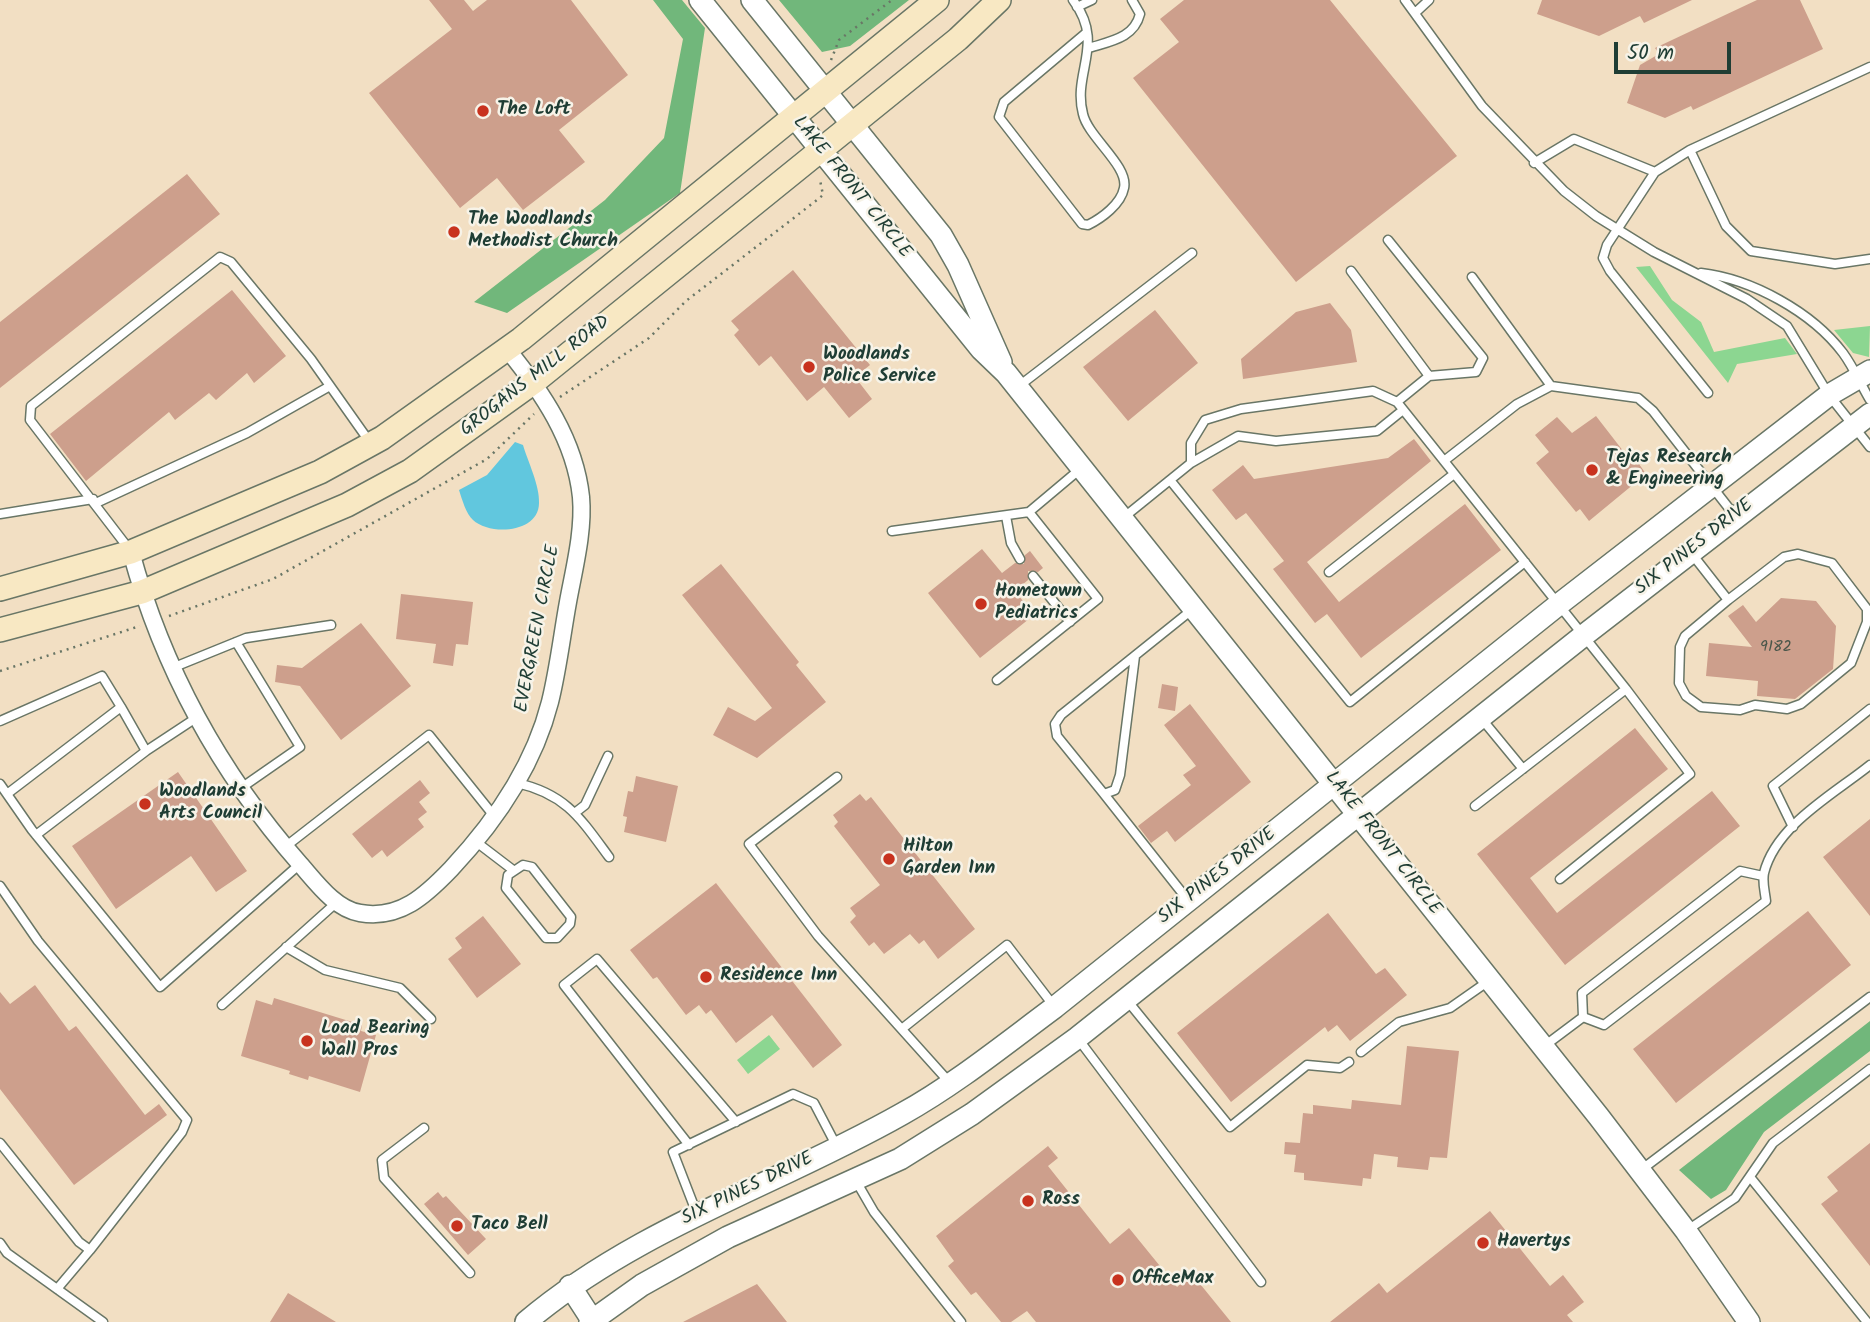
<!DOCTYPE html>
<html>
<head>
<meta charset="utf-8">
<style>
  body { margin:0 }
  #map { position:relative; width:1870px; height:1322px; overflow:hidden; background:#f2dfc3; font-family:Kalam,sans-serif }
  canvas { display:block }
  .scale { position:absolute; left:1614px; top:42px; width:117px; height:32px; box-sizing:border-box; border:4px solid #1f3d34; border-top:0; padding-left:9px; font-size:21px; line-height:24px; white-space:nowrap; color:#1f3d34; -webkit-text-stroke:5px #f7f3e8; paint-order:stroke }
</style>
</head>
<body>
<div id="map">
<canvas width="1870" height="1322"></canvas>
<div class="scale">50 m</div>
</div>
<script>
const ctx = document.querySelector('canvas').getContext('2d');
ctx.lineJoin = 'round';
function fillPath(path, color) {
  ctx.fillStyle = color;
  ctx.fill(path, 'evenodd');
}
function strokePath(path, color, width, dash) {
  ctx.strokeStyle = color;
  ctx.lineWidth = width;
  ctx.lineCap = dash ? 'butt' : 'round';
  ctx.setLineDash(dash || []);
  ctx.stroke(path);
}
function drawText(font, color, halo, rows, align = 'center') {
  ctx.font = font + ' Kalam,sans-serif';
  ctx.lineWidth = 5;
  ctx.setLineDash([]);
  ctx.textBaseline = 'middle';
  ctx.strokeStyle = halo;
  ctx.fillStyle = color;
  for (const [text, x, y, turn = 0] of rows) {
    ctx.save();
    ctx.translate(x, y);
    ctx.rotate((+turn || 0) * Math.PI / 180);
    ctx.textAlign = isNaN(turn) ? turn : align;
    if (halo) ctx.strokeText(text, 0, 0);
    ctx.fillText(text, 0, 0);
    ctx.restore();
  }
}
fillPath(new Path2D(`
  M1650,266L1672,300L1701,322L1714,352L1785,338L1797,354L1737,364L1728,383L1636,267Z
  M1870,326L1869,357L1853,353L1834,330Z
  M769,1035L780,1049L748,1074L737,1060Z`), '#8cd691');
fillPath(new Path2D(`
  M653,0H682L705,28L680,193L507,313L474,302L605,200L664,138L683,39Z
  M779,0H909L850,46L822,52Z
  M1870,1021V1051L1764,1132L1726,1190L1711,1199L1679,1170Z`), '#71b77b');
fillPath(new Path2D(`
  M515,442L523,445C528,462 540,486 539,503C539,533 490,536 473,520C466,514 462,499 459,490L487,475Z`), '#61c7de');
fillPath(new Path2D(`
  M429,0H464L473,11L487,0H571L628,75L559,130L585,162L523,210L497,178L460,208L369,93L452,29Z
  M1184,0H1330L1457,156L1296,282L1133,78L1179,42L1160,19Z
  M1542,0H1692L1644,23L1640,16L1599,36L1537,14Z
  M1757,0H1800L1823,49L1693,110L1691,106L1665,118L1627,103L1640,65L1659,54L1655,48Z
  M187,174L220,214L0,388V322Z
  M793,270L870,365L855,377L872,399L849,418L824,387L807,401L771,356L759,366L734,335L739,330L731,321Z
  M232,290L286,356L254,383L247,373L216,400L209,393L175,420L169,412L86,481L50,434Z
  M1330,303L1351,330L1357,362L1243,379L1241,359L1296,312Z
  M1155,310L1198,363L1128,421L1083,367Z
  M1596,416L1634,465L1639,464L1646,474L1589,521L1580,509L1576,512L1536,463L1549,452L1535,435L1557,417L1572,433Z
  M1414,439L1431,461L1307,562L1339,602L1465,504L1501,550L1361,658L1327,614L1315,623L1273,569L1284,561L1246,513L1236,520L1212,490L1243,465L1254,479L1388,458Z
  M982,549L1002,573L1015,563L1024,564L1025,555L1030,551L1043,568L1038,572L1028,571V580L1015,591L1034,615L980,658L928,593Z
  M721,564L799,662L796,665L826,702L757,758L713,735L728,707L755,721L772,708L682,595Z
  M401,594L473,602L468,645L456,644L453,666L433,663L436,644L396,639Z
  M1781,598L1816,601L1836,626L1833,669L1795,699L1757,696L1758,681L1706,676L1709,643L1752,647L1728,616L1743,605L1756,622Z
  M361,623L411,686L341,740L300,686L275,682L277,665L302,668Z
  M1162,684L1178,687L1175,711L1158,708Z
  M1190,704L1251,782L1175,842L1167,831L1151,843L1138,826L1191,785L1183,775L1196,766L1164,725Z
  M1635,728L1668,769L1530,878L1557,913L1712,791L1740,826L1565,965L1477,854Z
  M178,772L247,871L216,892L191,856L116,909L72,846Z
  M636,776L678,786L666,842L624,832L627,817L623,816L628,791L633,792Z
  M420,780L430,793L419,802L427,812L418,819L424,827L387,857L382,850L372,858L352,834Z
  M860,794L866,801L871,797L975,929L938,959L924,940L919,944L910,934L884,954L874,942L869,946L850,922L856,916L850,908L880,885L834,826L838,822L833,815Z
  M1870,819V916L1823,857Z
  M716,883L842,1045L813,1068L772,1015L736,1043L711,1010L706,1014L699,1005L686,1015L657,977L653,979L630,950Z
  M1808,911L1851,965L1676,1103L1633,1049Z
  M1328,913L1376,974L1385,968L1407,995L1350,1041L1337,1025L1328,1032L1325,1027L1231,1102L1177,1033Z
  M483,916L521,964L477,998L448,959L462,948L455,938Z
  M35,985L69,1031L76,1026L145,1115L159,1104L167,1115L74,1185L0,1089V992L10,1004Z
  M274,998L362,1025L361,1031L376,1035L360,1092L309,1076L308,1080L289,1074L290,1071L241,1056L256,1000L272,1005Z
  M1407,1046L1459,1051L1447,1158L1430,1157L1428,1170L1397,1167L1398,1157L1374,1154L1371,1179L1363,1178L1362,1186L1304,1180V1173L1294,1172L1296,1155L1284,1154L1285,1142L1300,1143L1303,1113L1313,1114V1105L1351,1109L1352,1100L1401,1105Z
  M1870,1143V1266L1821,1204L1838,1191L1827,1177Z
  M1048,1146L1058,1158L1048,1166L1110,1244L1129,1228L1177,1287L1192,1274L1231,1322H1036L1027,1311L1011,1322H1001L976,1292L971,1295L948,1266L954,1261L936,1236Z
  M438,1192L443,1198L446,1196L486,1239L468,1255L424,1204Z
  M1490,1211L1550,1286L1563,1275L1584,1302L1567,1315L1573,1322H1330L1379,1283L1387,1293Z
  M757,1284L787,1322H683Z
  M288,1293L336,1322H270Z`), '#cd9f8c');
const service = new Path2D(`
  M1073,0C1106,44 1072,72 1083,114C1088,137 1129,166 1124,188C1121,204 1102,218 1088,225L1082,224L999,117L1004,102L1086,33
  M1405,0L1482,106L1564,191L1596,216L1654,252L1747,299L1787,326L1829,395L1870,447
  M1077,7L1092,0
  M1415,13L1429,0
  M1089,48C1111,41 1134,38 1140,14L1132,0
  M1690,150L1726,226L1751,251L1835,264L1870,259
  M1534,163L1574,139L1655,172
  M1388,240L1483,358L1476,372L1429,376L1397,402
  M1351,271L1429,376
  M1701,273C1752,279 1812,312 1843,353C1854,368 1861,385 1870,400
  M1472,277L1551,386
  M1019,386L1192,253
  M1708,393L1610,271L1603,258L1607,245L1655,172L1690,150L1870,67
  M1444,461L1517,404L1551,386L1638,398L1653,411L1735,516
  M1191,463L1238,436L1276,441L1377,431L1403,410
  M1170,480L1350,702L1525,562
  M96,503L247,433L330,386
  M0,514L93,499
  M1006,516L1011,543L1020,559
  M1123,518L1191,463V443L1205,420L1241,409L1373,391L1397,402L1626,689L1475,806
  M892,531L1029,512L1079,470
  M129,549L30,420L31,406L220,257L231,262L311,359L369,441
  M1692,554L1728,600L1685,636L1680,647L1679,683L1686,696L1701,707L1740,710L1755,705L1787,709L1801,704L1851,663L1867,622V609L1832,563L1798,554L1784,557L1728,600
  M1329,572L1454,474
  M1033,576L1070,622
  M236,642L300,747L241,788
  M1135,656L1120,775L1115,790L1104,794L1057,736L1055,724L1061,715L1193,609
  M172,668L246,638L331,625
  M997,680L1098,599L1029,512
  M1481,718L1523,769
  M0,721L102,676L121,707L7,794
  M146,751L196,718
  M837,777L749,844L818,936L950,1083
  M517,783C566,794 581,819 609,857
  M0,784L32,830L160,987L300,864
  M1104,794L1187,899
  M576,812L585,805L608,756
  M1793,827L1773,786L1870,709
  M36,835L146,751L121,707
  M475,841L513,870
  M285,847L429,735L494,816
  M523,865L532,867L571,917L570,924L557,938H546L506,888L508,875Z
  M1560,879L1690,774L1626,689
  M0,886L38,941L187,1120L182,1132L90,1250L79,1242L0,1143
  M286,947L325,970L400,988L431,1019
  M1126,999L1230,1127L1307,1065L1340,1068L1349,1062
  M222,1005L337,902
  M1583,1017L1604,1025L1766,901C1765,892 1762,882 1764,873C1776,825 1834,794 1870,765
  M1583,1017L1582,993L1740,871L1763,876
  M903,1028L1007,945L1053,1005
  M1079,1040L1261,1282
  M1543,1047L1583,1017
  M1361,1052L1399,1022L1450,1008L1490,980
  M424,1128L382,1160L384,1178L470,1273
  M689,1145L564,985L597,959L736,1122
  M1641,1170L1870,997
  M1750,1177L1867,1322
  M856,1181L874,1212L961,1322
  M697,1214L673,1152L793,1094L814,1103L836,1145
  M1686,1231L1735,1198L1773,1143L1870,1069
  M0,1243L7,1253L103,1322
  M57,1289L90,1250`);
const minor = new Path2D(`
  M131,552C163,669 220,773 300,864C316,882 335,909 360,913C400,920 426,895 451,869C495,822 534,765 550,702C558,670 562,635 568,602C574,569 584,531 581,497C575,440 542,392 507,349`);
const tertiary = new Path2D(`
  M700,0L981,349L1006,373L1599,1117L1686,1231L1749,1322
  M752,0L941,235L958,265L1001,362
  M570,1286L592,1320
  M526,1322C637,1228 777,1185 902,1114C956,1084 1005,1044 1055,1007L1558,605L1829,395L1870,371
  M590,1322L642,1285L728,1237L900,1159L972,1114L1077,1038L1583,636L1870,414`);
const secondary = new Path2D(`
  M0,589L131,552L320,472L382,438L521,339L937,0
  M0,630L142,592L347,505L410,471L534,382L958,39L999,0`);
strokePath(service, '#697666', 11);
strokePath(minor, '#697666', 19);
strokePath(tertiary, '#697666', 24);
strokePath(secondary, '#697666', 26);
strokePath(new Path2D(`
  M831,60L839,40L892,0
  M560,397L649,338L686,301L817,200L823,195L820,180
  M169,616L273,579L487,459L534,414
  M0,671L140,626`), '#697666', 2.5, [2, 5]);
strokePath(service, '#fff', 8);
strokePath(minor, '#fff', 16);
strokePath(tertiary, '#fff', 21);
strokePath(secondary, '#f8e8c3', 23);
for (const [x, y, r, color] of [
  [483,111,7,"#c8321e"],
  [454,232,7,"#c8321e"],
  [809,367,7,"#c8321e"],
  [1592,470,7,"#c8321e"],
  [981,604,7,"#c8321e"],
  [145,804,7,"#c8321e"],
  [889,859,7,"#c8321e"],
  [706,977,7,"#c8321e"],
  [307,1041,7,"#c8321e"],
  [1028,1201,7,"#c8321e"],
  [457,1226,7,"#c8321e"],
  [1483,1243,7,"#c8321e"],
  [1118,1280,7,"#c8321e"]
]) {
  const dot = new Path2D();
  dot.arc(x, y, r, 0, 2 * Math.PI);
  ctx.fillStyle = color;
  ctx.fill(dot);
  strokePath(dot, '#f7f3e8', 2.5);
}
drawText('16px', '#4a564a', null, [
  ["9182",1776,648]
]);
drawText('bold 19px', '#1f3d34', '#f7f3e8', [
  ["The Loft",497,111],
  ["The Woodlands",468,221],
  ["Methodist Church",468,243],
  ["Woodlands",823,356],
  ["Police Service",823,378],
  ["Tejas Research",1606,459],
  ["& Engineering",1606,481],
  ["Hometown",995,593],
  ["Pediatrics",995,615],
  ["Woodlands",159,793],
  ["Arts Council",159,815],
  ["Hilton",903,848],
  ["Garden Inn",903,870],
  ["Residence Inn",720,977],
  ["Load Bearing",321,1030],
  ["Wall Pros",321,1052],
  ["Ross",1042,1201],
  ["Taco Bell",471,1226],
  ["Havertys",1497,1243],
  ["OfficeMax",1132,1280]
], 'left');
drawText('19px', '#1f3d34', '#f7f3e8', [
  ["LAKE FRONT CIRCLE",851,188,51],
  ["GROGANS MILL ROAD",536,377,-38],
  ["SIX PINES DRIVE",1695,548,-38],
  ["EVERGREEN CIRCLE",539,629,-79],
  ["LAKE FRONT CIRCLE",1382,844,52],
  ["SIX PINES DRIVE",1218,877,-38],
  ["SIX PINES DRIVE",748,1190,-26]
]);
</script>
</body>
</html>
